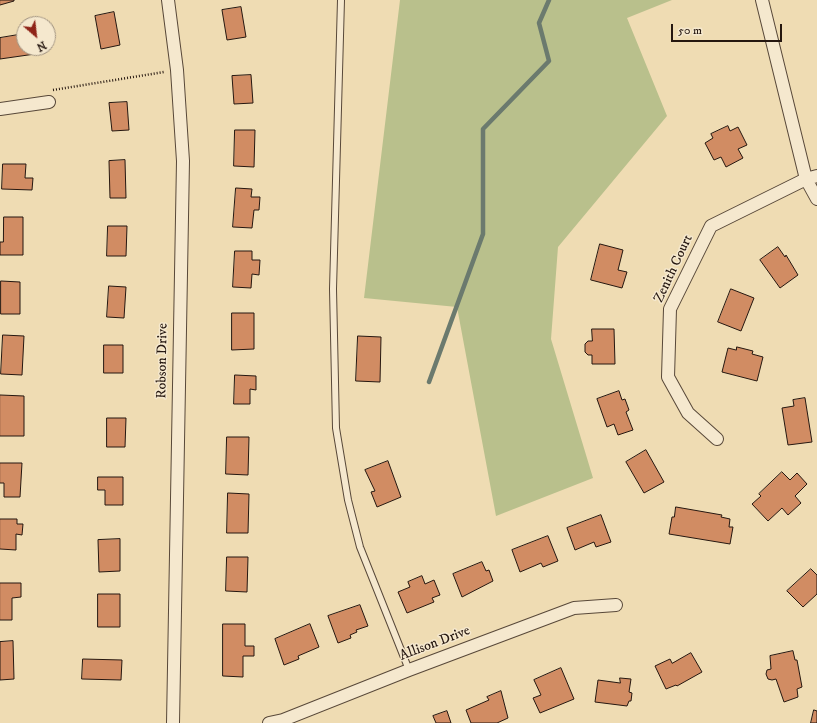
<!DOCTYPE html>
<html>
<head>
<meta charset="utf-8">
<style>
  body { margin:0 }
  #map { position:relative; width:817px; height:723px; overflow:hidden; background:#efdcb3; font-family:"IM FELL DW Pica",serif }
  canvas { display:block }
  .north { position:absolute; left:16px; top:16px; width:40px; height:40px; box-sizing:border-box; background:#f5e8ce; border:1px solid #a29482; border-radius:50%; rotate:152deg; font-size:11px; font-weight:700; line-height:16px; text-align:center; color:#251710 }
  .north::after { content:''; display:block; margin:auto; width:14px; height:18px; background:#8f2418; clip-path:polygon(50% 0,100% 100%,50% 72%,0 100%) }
  .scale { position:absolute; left:671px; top:24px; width:111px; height:18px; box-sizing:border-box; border:2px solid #251710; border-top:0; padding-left:5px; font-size:12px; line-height:14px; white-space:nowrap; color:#251710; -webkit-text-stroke:3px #f5e8ce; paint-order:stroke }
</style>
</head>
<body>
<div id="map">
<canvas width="817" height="723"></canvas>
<div class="north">N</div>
<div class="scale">50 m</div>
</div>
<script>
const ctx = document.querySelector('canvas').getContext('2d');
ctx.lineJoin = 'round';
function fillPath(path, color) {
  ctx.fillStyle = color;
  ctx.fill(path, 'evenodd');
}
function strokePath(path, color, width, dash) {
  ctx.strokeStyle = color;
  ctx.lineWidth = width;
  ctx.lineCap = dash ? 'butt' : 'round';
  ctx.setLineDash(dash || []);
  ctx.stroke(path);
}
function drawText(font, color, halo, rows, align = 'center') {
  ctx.font = font + ' "IM FELL DW Pica",serif';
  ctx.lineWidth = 3;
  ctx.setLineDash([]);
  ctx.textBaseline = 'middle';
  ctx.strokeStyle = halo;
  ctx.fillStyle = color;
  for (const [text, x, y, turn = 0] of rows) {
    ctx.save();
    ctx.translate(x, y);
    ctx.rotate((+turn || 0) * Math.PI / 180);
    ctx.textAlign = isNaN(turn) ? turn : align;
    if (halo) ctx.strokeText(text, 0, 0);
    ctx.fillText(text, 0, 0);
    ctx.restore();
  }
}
fillPath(new Path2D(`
  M400,0H672L627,18L667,116L558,247L551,339L593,478L496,516L457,307L364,298Z`), '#b9c08c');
strokePath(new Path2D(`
  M429,382L483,234V129L549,61L539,23L549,0`), '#6b7a6e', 4.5);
const building = new Path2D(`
  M0,0H14V1L0,5Z
  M241,7L246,37L227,40L222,10Z
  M114,12L120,45L101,49L95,16Z
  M24,34V48H34L35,54L0,59V38Z
  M251,75L253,103L234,104L232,76Z
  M127,102L129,130L112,131L109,103Z
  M728,126L730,131L738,127L747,145L738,149L743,158L726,167L721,157L714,160L705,143L713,138L711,134Z
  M235,130H255L254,167L234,166Z
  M125,160L126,198H110L109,161Z
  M3,164H26L25,178H33L32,190L2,189Z
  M236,188L252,189L251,197H260L259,210H254L252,228L233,227Z
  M4,217H23V255H0V242H3Z
  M108,226H127L126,256H107Z
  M600,244L623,250L618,270L627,272L622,288L591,280Z
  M778,247L785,257L786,255L798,275L780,288L760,260Z
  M235,251H252V260H260L259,275L252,274L251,288L233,287Z
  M1,281L20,282V314H1Z
  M109,286L126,287L124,318L107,317Z
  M731,289L754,298L741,331L718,322Z
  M232,313H254V349L232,350Z
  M592,329H614L615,364H592V355H588L585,352V344L588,341H592Z
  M3,335L24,336L22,375L1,374Z
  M358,336L381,337L380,382L356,381Z
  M104,345H123V373H104Z
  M737,347L753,351L752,354L763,357L757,381L722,372L728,348L736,350Z
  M235,375L256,376V390L250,389V404H234Z
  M619,391L622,400L625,399L629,410L626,412L633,430L618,435L614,424L607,427L597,399Z
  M0,395L24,396V436H0Z
  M805,398L812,442L788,445L782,408L794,406L793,400Z
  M107,418H126L125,447H107Z
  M227,437H249L248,475L226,474Z
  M646,450L664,482L644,493L626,462Z
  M388,461L401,497L377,507L371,492L375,491L365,470Z
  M0,463H22L20,497H4V483H0Z
  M782,472L790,480L797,473L807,484L795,496L801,503L788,515L782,508L768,521L752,504L761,496L759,494Z
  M98,477H123V505H105V490H98Z
  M228,493L249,494L248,533H227Z
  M676,507L722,515L721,517L730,519L729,527H733L730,544L669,534L672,517H674Z
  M601,515L611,542L596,547L594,542L575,550L567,528Z
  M0,519H17V524H23L22,535L16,534V550L0,549Z
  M548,536L558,561L543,567L541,563L520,572L512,550Z
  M120,539V571L99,572L98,540Z
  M227,557H248L247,592L226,591Z
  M482,562L486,571L489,570L493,581L462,597L453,574Z
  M811,569L817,575V594L803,607L787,591Z
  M422,576L425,584L434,580L440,595L432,598L434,602L407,613L398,592L410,587L408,582Z
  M0,583H21V597L12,598V620H0Z
  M98,594H120V627H98Z
  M360,605L368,626L356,630L357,632L350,635L351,638L338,643L328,616Z
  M223,624H245V646H254V656H243V677L223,676Z
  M310,624L319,647L298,656L299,659L284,665L275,639Z
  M13,641L14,679L0,680V642Z
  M793,651L795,660H797L802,687L797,689L798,697L784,702L776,679L772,680L768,679L766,674L767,670L771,669L770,656Z
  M691,653L702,672L677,686L676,685L666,689L655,666L670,659L672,663Z
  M83,659L122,660L121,680L82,679Z
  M561,668L574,699L540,713L533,698L541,695L534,680Z
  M620,678L631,679L629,692L632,693L631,701H629L627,706L595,702L598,680L620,683Z
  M501,691L508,718L497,723H471L466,710L489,700L487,697Z
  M814,710L817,711V723H811Z
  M447,711L451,723H436L433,716Z`);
fillPath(building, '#d18c63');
strokePath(building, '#251710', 1);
const service = new Path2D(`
  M341,0L333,289L336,428L348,500L360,547L409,670`);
const minor = new Path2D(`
  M168,0L177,70L183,161L173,723
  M762,0L806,179L817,199
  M0,109L49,102
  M717,439L688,413L668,377L670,309L711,226L806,179L817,176
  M269,723L283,720L409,670L574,608L616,605`);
strokePath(service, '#584839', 8);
strokePath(minor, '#584839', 14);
strokePath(new Path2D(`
  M53,90L164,72`), '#251710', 2.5, [1, 2]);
strokePath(service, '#f5e8ce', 6);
strokePath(minor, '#f5e8ce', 12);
drawText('14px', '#251710', '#f5e8ce', [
  ["Zenith Court",674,269,-65],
  ["Robson Drive",163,361,-89],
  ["Allison Drive",435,644,-21]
]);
</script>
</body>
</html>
